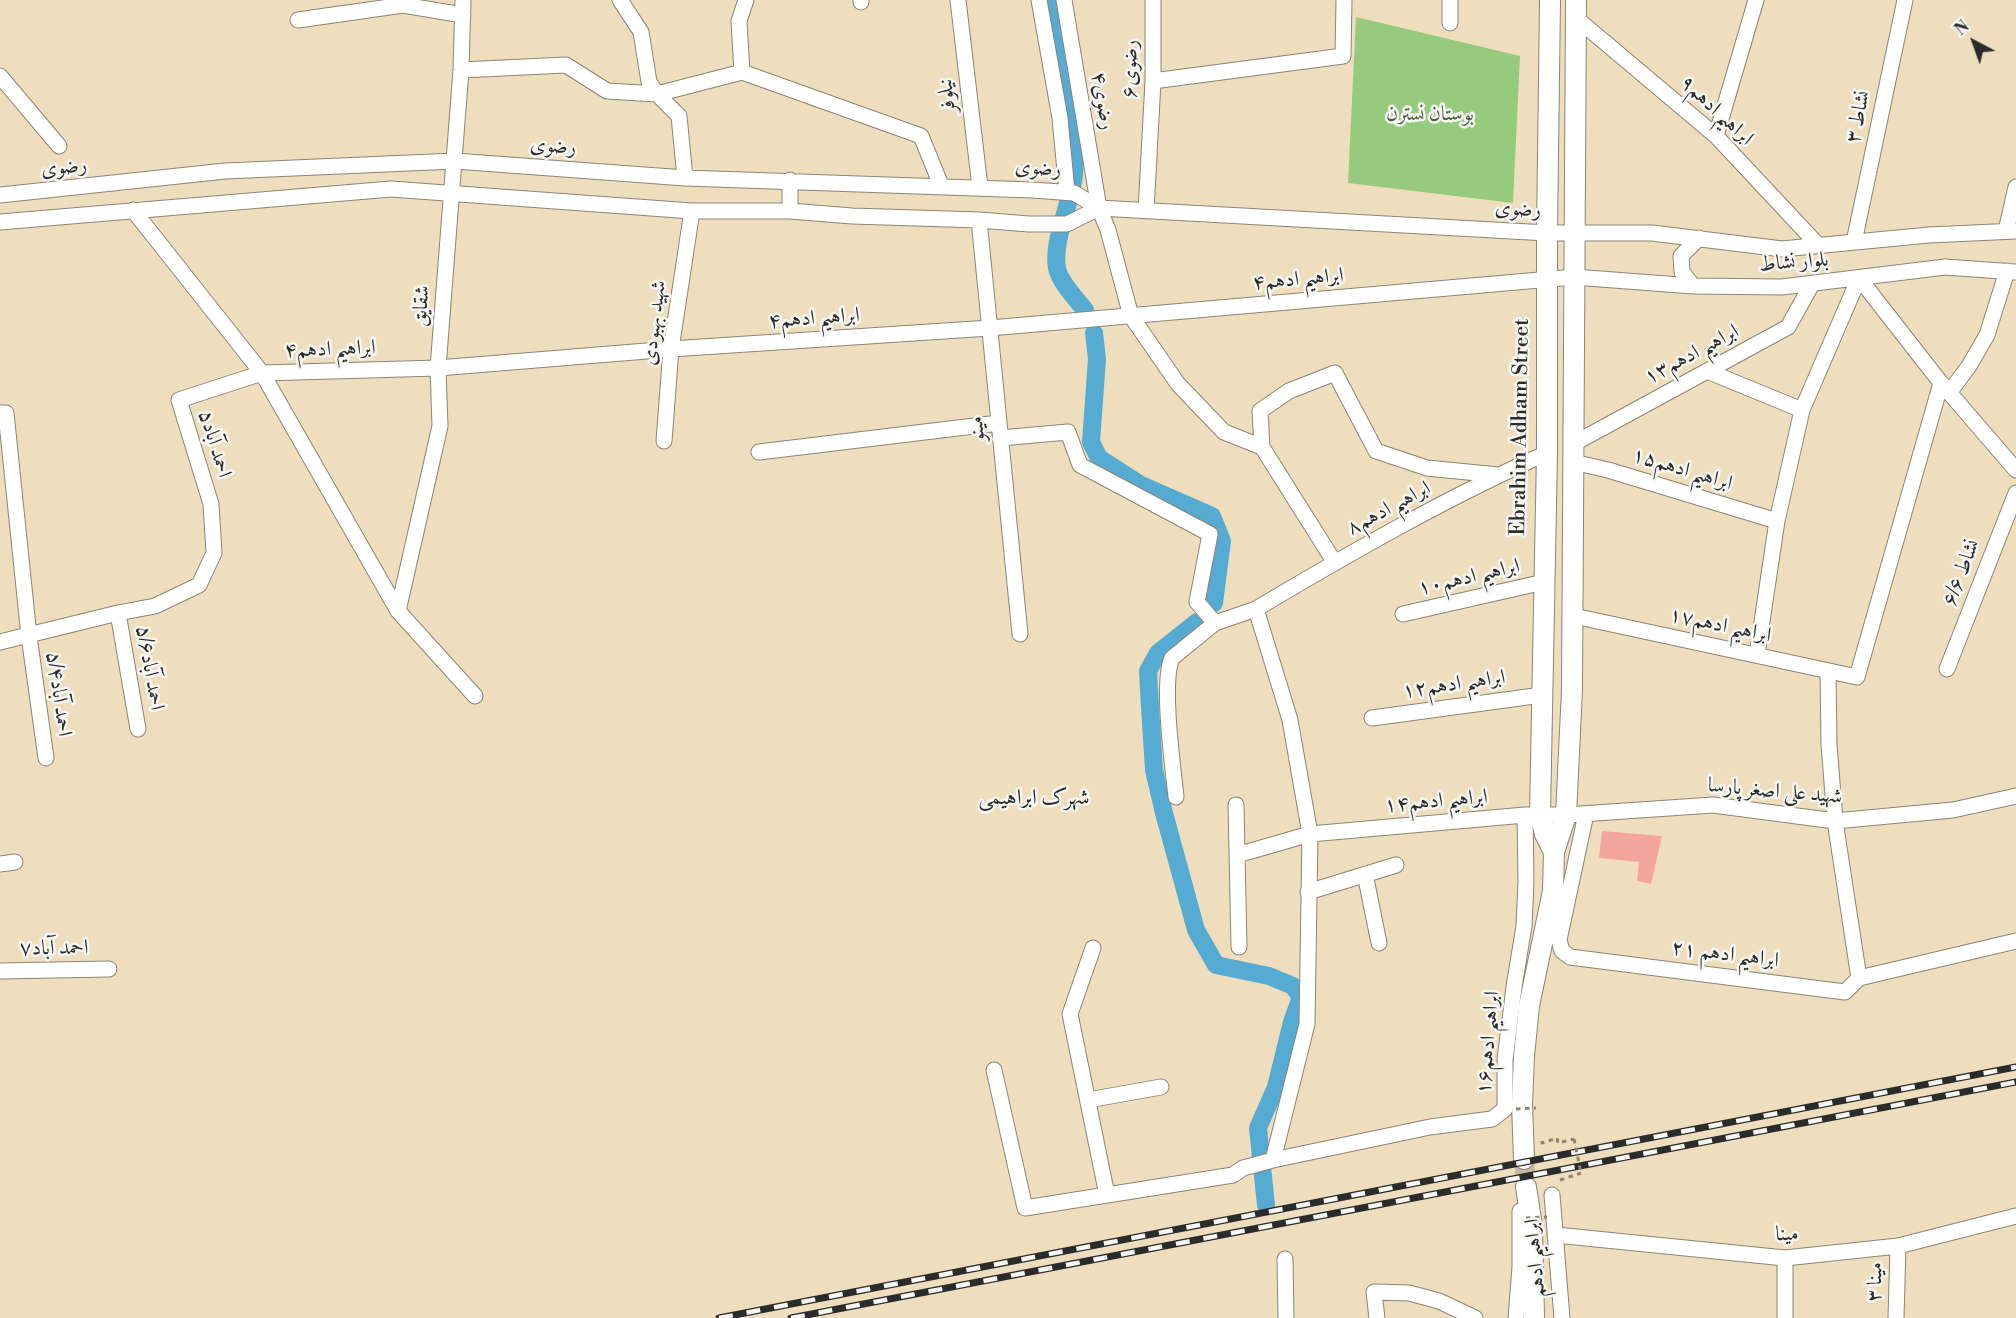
<!DOCTYPE html>
<html>
<head>
<meta charset="utf-8">
<style>
  body { margin:0 }
  #map { position:relative; width:2016px; height:1318px; overflow:hidden; background:#eedebd; font-family:"Libre Bodoni",serif }
  canvas { display:block }
  .north { position:absolute; left:1944px; top:12px; width:60px; height:60px; -webkit-text-stroke:4px #f6f6f2; paint-order:stroke; rotate:319deg; font-size:16px; font-weight:700; line-height:24px; text-align:center; color:#2b2b2b }
  .north::after { content:''; display:block; margin:auto; width:21px; height:27px; background:#2b2b2b; clip-path:polygon(50% 0,100% 100%,50% 72%,0 100%) }
</style>
</head>
<body>
<div id="map">
<canvas width="2016" height="1318"></canvas>
<div class="north">N</div>
</div>
<script>
const ctx = document.querySelector('canvas').getContext('2d');
ctx.lineJoin = 'round';
function fillPath(path, color) {
  ctx.fillStyle = color;
  ctx.fill(path, 'evenodd');
}
function strokePath(path, color, width, dash) {
  ctx.strokeStyle = color;
  ctx.lineWidth = width;
  ctx.lineCap = dash ? 'butt' : 'round';
  ctx.setLineDash(dash || []);
  ctx.stroke(path);
}
function drawText(font, color, halo, rows, align = 'center') {
  ctx.font = font + ' "Libre Bodoni",Amiri,serif';
  ctx.lineWidth = 5;
  ctx.setLineDash([]);
  ctx.textBaseline = 'middle';
  ctx.strokeStyle = halo;
  ctx.fillStyle = color;
  for (const [text, x, y, turn = 0] of rows) {
    ctx.save();
    ctx.translate(x, y);
    ctx.rotate((+turn || 0) * Math.PI / 180);
    ctx.textAlign = isNaN(turn) ? turn : align;
    if (halo) ctx.strokeText(text, 0, 0);
    ctx.fillText(text, 0, 0);
    ctx.restore();
  }
}
fillPath(new Path2D(`
  M1356,17L1520,56L1513,203L1348,183Z`), '#96cb7d');
strokePath(new Path2D(`
  M1056,0C1065,57 1080,116 1074,174C1072,201 1052,241 1057,268C1059,281 1077,300 1085,310
  M1094,333L1097,359L1091,442L1099,458L1141,485L1212,516L1222,541L1214,603
  M1197,622L1158,653L1148,671L1150,707L1154,770L1164,813L1196,930L1216,965L1269,976L1293,986L1301,997L1292,1022L1276,1087L1258,1128L1266,1205`), '#55abd2', 18);
fillPath(new Path2D(`
  M1602,831L1662,836L1651,884L1637,881L1639,862L1599,858Z`), '#f4a69c');
strokePath(new Path2D(`
  M1524,1159L1526,1187`), '#c7baa0', 20, [20, 10]);
const minor = new Path2D(`
  M620,0L641,32L649,82L657,94L742,72L921,136L941,185
  M958,0L980,187
  M1039,0L1060,118L1067,192
  M1064,0L1099,208L1108,230L1131,316L1178,384L1224,432L1262,447L1335,563
  M861,2V0
  M1576,18L1716,136L1818,245
  M298,20L403,5L463,15
  M1450,23V0
  M461,70L566,65L607,91L657,94L679,116L685,178
  M742,72L739,21L746,0
  M0,76L59,146
  M1153,81L1343,56L1344,0
  M1716,136L1756,0
  M790,180V211
  M0,195L225,171L455,161L685,178L1032,190L1074,193L1099,208L1547,233H1652L1782,249L1929,235L2016,231
  M133,210L262,373L438,368L671,349L990,328L1574,277L1693,286L1782,287L1945,267L2016,272
  M1146,211L1153,81V0
  M979,220L1020,634
  M0,222L391,189L692,211H790L852,216L979,220L1029,224H1067L1099,208
  M2006,231L2016,187
  M1854,242L1905,0
  M1693,286L1682,272L1681,256L1699,238
  M1707,371L1802,410
  M1949,393L1969,366L1987,335L2007,271
  M0,413H6L29,636L46,758
  M1000,438L1068,432L1080,465L1210,534L1197,602L1215,623L1256,609L1290,720L1310,834L1307,1024L1273,1160
  M664,441L671,349L692,211
  M1573,444L1788,327L1812,284
  M1262,447L1260,411L1289,391L1335,373L1376,451L1427,468L1498,475
  M759,452L999,423
  M1573,462L1608,470L1777,521
  M1256,609C1350,553 1446,498 1547,453
  M398,611L440,426L438,368L461,70L463,0
  M118,613L138,729
  M1403,614L1544,582
  M1574,616L1857,677L1941,383
  M0,642L118,613L155,606L199,585L214,553L211,504L179,400L262,373L398,611L475,696
  M1757,655L1777,521L1802,410L1859,278L1941,383L2016,470
  M1947,669L2016,493
  M1828,671L1829,744L1835,821L1859,978
  M1372,718L1542,695
  M1176,797C1173,766 1161,683 1172,658L1215,623
  M1236,805L1239,947
  M1586,814L1559,940L1562,951L1570,957L1845,992L1859,978L2016,941
  M1237,855L1310,834L1525,815H1566L1713,805L1835,821L1953,810L2016,796
  M0,864L15,862
  M1365,874L1379,943
  M1308,892L1396,865
  M1093,948L1070,1014L1107,1195
  M0,971L109,969
  M994,1070L1025,1208L1233,1175L1243,1168L1273,1160L1430,1127L1492,1119L1505,1109V1060L1514,987L1524,926L1526,882L1525,815
  M1088,1100L1161,1087
  M1552,1195L1562,1318
  M1556,1235L1785,1258L1898,1246L2016,1216
  M1785,1258V1318
  M1285,1259L1286,1318
  M1377,1318L1374,1292L1409,1293L1439,1301L1475,1318
  M1516,1318L1520,1267V1211
  M1896,1318L1898,1246`);
const tertiary = new Path2D(`
  M1550,0L1547,233V453L1540,814L1545,834L1554,852
  M1524,1159L1522,1104L1524,1056L1529,1006L1553,891L1554,852L1566,815L1572,690L1576,0
  M1526,1187L1532,1226L1534,1318`);
strokePath(minor, '#8c8474', 17);
strokePath(tertiary, '#8c8474', 22);
strokePath(new Path2D(`
  M1542,1141V1143L1557,1138L1558,1143L1574,1139
  M1560,1180L1581,1173`), '#8c8474', 3, [4.5, 4.5]);
strokePath(minor, '#fff', 15);
strokePath(tertiary, '#fff', 20);
const rail = new Path2D(`
  M719,1318L2016,1067
  M791,1318L2016,1082`);
strokePath(rail, '#2b2b2b', 7);
strokePath(rail, '#f6f6f2', 4.5, [14]);
strokePath(new Path2D(`
  M1516,1109L1536,1108
  M1574,1139L1581,1173
  M1526,1218L1547,1217`), '#8c8474', 3, [4.5, 4.5]);
drawText('21px', '#2b2b2b', '#f6f6f2', [
  ["رضوی۶",1131,69,-89],
  ["نیلوفر",948,96,-97],
  ["رضوی۴",1102,101,80],
  ["ابراهیم ادهم۹",1716,111,43],
  ["نشاط ۳",1859,117,-78],
  ["رضوی",553,147,4],
  ["رضوی",64,168,-6],
  ["رضوی",1038,169,4],
  ["رضوی",1518,210,3],
  ["بلوار نشاط",1794,263,-4],
  ["ابراهیم ادهم۴",1298,280,-5],
  ["شقایق",422,306,-85],
  ["ابراهیم ادهم۴",814,319,-4],
  ["شهید بهبودی",655,323,-83],
  ["ابراهیم ادهم۴",330,350,-2],
  ["ابراهیم ادهم۱۳",1692,355,-28],
  ["Ebrahim Adham Street",1521,427,-89],
  ["مینو",978,429,-96],
  ["احمد آباد۵",214,444,73],
  ["ابراهیم ادهم۱۵",1682,470,17],
  ["ابراهیم ادهم۸",1389,509,-28],
  ["نشاط ۶/۶",1962,573,-69],
  ["ابراهیم ادهم۱۰",1469,578,-13],
  ["ابراهیم ادهم۱۷",1720,626,12],
  ["احمد آباد۵/۶",149,668,80],
  ["ابراهیم ادهم۱۲",1454,685,-8],
  ["احمد آباد۵/۴",58,694,82],
  ["شهید علی اصغر پارسا",1775,792,5],
  ["ابراهیم ادهم۱۴",1436,802,-5],
  ["احمد آباد۷",54,949,-1],
  ["ابراهیم ادهم ۲۱",1725,955,7],
  ["ابراهیم ادهم۱۶",1489,1043,-85],
  ["مینا",1787,1235,-1],
  ["ابراهیم ادهم",1536,1258,-95],
  ["مینا ۳",1876,1282,-88]
]);
drawText('21px', '#4b5b44', '#f6f6f2', [
  ["بوستان نسترن",1430,115]
]);
drawText('22px', '#2b2b2b', '#f6f6f2', [
  ["شهرک ابراهیمی",1034,799]
]);
</script>
</body>
</html>
